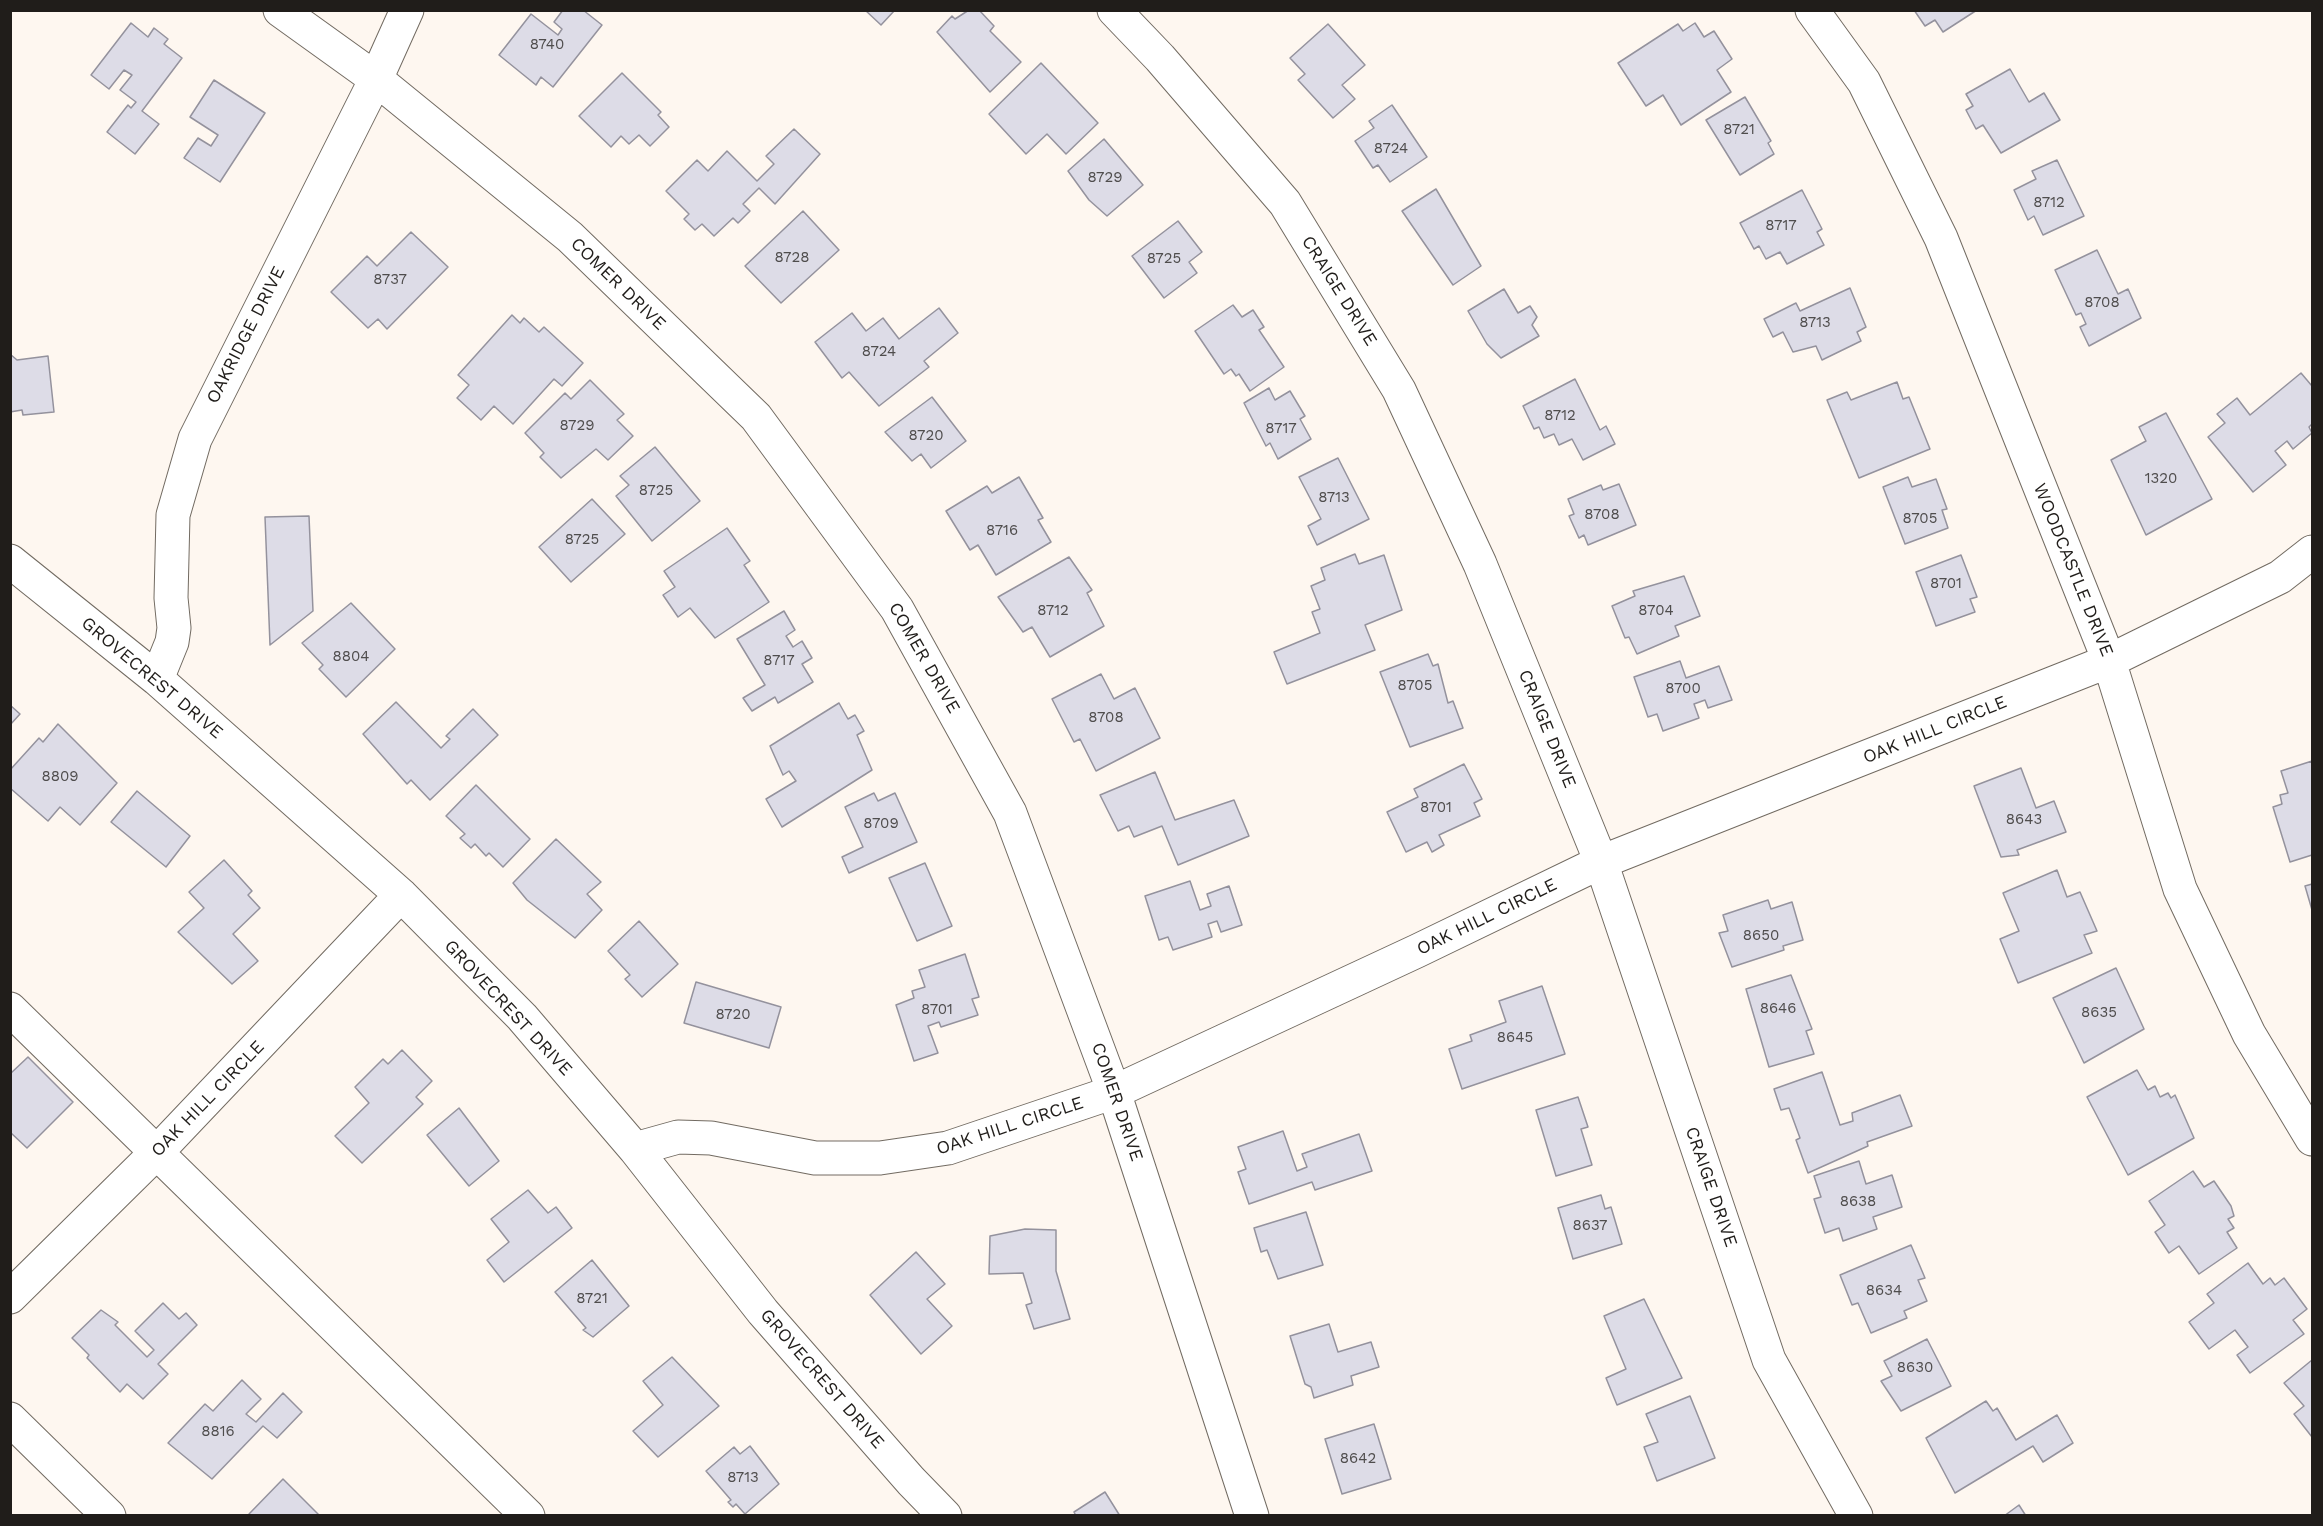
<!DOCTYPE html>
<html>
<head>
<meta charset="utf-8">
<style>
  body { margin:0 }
  #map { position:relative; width:2323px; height:1526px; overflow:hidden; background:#fef7f0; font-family:"Work Sans",sans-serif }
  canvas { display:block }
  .frame { position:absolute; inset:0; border:12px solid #201d1a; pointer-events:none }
</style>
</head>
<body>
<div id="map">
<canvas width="2323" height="1526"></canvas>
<div class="frame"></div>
</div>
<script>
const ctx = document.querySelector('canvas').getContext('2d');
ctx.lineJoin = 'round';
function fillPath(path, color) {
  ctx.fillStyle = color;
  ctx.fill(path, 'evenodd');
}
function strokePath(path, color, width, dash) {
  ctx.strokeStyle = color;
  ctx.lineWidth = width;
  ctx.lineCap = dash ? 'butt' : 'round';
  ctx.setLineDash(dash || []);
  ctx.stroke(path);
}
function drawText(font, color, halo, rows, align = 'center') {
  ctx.font = font + ' "Work Sans",sans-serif';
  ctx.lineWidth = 5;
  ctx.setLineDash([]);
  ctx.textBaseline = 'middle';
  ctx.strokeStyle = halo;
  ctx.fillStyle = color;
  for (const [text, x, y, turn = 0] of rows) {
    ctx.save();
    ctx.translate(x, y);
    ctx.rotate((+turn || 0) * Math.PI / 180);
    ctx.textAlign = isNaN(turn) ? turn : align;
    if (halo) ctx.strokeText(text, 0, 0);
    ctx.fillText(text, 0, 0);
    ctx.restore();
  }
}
const building = new Path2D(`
  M563,10H583L602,25L553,87L541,77L536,85L499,55L531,14L558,35L562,29L554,22Z
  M865,10H895L881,25Z
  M969,10H979L994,26L990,31L1021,62L990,92L937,32L952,16L955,19Z
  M1914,10H1977L1943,32L1935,20L1925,26Z
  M131,23L148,37L154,28L168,39L164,44L182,58L142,111L159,124L135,154L107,132L128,105L131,108L136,102L120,90L132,75L124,70L109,89L91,75Z
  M1695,23L1704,37L1714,31L1732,59L1717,70L1731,92L1681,125L1663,95L1646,106L1618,63L1678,24L1683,31Z
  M1328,24L1365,65L1342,85L1355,99L1333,118L1298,80L1305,74L1290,58Z
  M1041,63L1098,123L1066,154L1047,134L1026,154L989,114Z
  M2010,69L2029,102L2044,93L2060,120L2001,153L1983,125L1976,129L1966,110L1973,106L1966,94Z
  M622,73L661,112L658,115L669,127L650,146L639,135L629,144L621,136L611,147L579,116Z
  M214,80L265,113L220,182L184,158L198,138L211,146L218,135L190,117Z
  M1745,97L1771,141L1768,143L1774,154L1740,175L1706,120Z
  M1392,105L1427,157L1390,182L1378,165L1373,168L1355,141L1374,128L1369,121Z
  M794,129L820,154L775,204L759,188L743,204L750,211L738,223L733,218L714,236L702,224L695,230L684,219L689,214L666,191L697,160L708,171L727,151L757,181L774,164L766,156Z
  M1104,139L1143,185L1107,216L1089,200L1068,171Z
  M2057,160L2084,216L2043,235L2034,216L2028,220L2014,190L2036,179L2032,171Z
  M1436,189L1481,266L1453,285L1402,211Z
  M1802,190L1822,229L1817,232L1824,245L1787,264L1780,252L1766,259L1759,246L1754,249L1740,223Z
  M803,211L839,250L781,303L745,266Z
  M1178,221L1202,252L1189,262L1197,273L1164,298L1132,256Z
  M411,232L448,267L387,329L378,319L368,328L331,292L367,256L377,266Z
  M2097,250L2118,294L2128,289L2141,318L2089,346L2080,327L2086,324L2081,313L2076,315L2055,270Z
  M1850,288L1866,327L1857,332L1861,341L1822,360L1816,346L1793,352L1783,332L1773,337L1764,319L1796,303L1800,311Z
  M1504,289L1518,313L1530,306L1537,317L1532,325L1539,336L1501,358L1487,344L1468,311Z
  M1233,305L1242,317L1253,310L1264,327L1259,330L1284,367L1250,391L1239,374L1236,376L1231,369L1224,374L1195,331Z
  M939,308L958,333L924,361L929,367L879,406L849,372L842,378L815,342L852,313L866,331L883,318L899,339Z
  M512,315L520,323L524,318L539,332L544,327L583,363L562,386L554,379L513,424L494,406L481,420L457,398L469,385L458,375Z
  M10,354L17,360L48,356L54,412L23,415L22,410L10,412Z
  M2301,373L2312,386V424L2309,427L2312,433L2293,449L2287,441L2275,451L2286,465L2253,492L2208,437L2225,423L2217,414L2237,398L2250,415Z
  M1575,379L1600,430L1606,426L1615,444L1583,460L1572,439L1559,445L1554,434L1544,438L1539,427L1534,429L1523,406Z
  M590,380L624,414L617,420L633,436L608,460L596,449L561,478L540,457L544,453L525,433L565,393L571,399Z
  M1897,382L1903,399L1909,397L1930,449L1859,478L1827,400L1847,392L1851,400Z
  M1269,388L1275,400L1290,391L1305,416L1300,419L1311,439L1278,459L1270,443L1266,446L1244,403Z
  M932,397L966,441L931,468L921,454L912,461L885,432Z
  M2166,413L2212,499L2146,535L2111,460L2146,441L2139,427Z
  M655,447L700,501L652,541L616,496L629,485L620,476Z
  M1338,458L1369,519L1317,545L1308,526L1321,519L1299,477Z
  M1019,477L1043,518L1038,520L1051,542L996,575L978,545L970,550L946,511L987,486L992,493Z
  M1908,477L1912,487L1936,479L1947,509L1942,510L1948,528L1905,544L1883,487Z
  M1619,484L1636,525L1588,545L1584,535L1579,538L1569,516L1574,514L1568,499L1601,485L1603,490Z
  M592,499L625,534L571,582L539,547Z
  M309,516L313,611L270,645L265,517Z
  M727,528L750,561L744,565L769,602L715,638L690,608L678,617L663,595L675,587L664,571Z
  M1355,554L1359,564L1384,555L1402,610L1365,625L1375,650L1287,684L1274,652L1320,633L1312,612L1320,609L1311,586L1325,580L1321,568Z
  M1961,555L1977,597L1970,599L1975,612L1936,626L1916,572Z
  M1069,557L1092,590L1087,593L1104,626L1050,657L1032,627L1023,632L998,597Z
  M1684,576L1700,616L1675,626L1679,636L1637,654L1629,637L1625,638L1612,606L1635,596L1633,591Z
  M351,603L395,649L346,697L319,669L323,665L302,643Z
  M784,611L795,630L786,636L793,647L802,641L812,658L802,664L813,682L778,703L775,697L752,711L743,698L765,685L737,639Z
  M1428,654L1433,666L1438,664L1448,703L1453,701L1463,728L1410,747L1380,672Z
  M1680,661L1686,678L1719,666L1732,700L1708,708L1705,700L1694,704L1699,718L1663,731L1657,714L1648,717L1634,677Z
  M1101,674L1114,699L1135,688L1160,738L1096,771L1080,739L1074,742L1052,699Z
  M396,702L441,748L450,739L446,736L473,709L498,735L430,800L411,780L407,784L363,734Z
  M839,703L848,719L855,715L864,731L857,735L872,770L782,827L766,799L796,781L789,771L783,775L770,746Z
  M10,705L20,714L10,725Z
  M58,724L117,783L80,825L60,807L48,821L10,788V770L39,738L43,742Z
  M2312,761V855L2290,862L2273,807L2282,804L2280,795L2288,793L2281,771Z
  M1464,764L1482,799L1474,803L1480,816L1439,835L1444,845L1432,852L1427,842L1406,852L1387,812L1418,797L1414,789Z
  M2021,768L2036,808L2054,801L2066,832L2017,850L2019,855L2001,857L1974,786Z
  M1155,772L1175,820L1234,800L1249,836L1178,865L1162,826L1134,837L1129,826L1118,831L1100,795Z
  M476,785L530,839L503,867L489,853L486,856L475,844L471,848L460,838L465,834L446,816Z
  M137,791L190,836L166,867L111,822Z
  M874,793L878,801L895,793L917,842L849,873L842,857L863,847L845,807Z
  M556,839L601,882L587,894L602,910L575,938L527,900L513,883Z
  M224,860L252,891L248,895L260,908L233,934L258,961L232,984L178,932L204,908L189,892Z
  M925,863L952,926L917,941L889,878Z
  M2057,870L2067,897L2080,892L2097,931L2084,935L2092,953L2018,983L2000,939L2019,931L2003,893Z
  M1190,881L1200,910L1211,906L1207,894L1229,886L1242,925L1221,932L1217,921L1208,924L1212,937L1173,950L1168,937L1159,940L1145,896Z
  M2312,884V910L2305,886Z
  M1768,900L1771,909L1792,902L1803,940L1783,946L1784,950L1732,967L1719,933L1728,931L1723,915Z
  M639,921L678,964L642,997L625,979L630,975L608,951Z
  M965,954L979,997L972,999L978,1015L941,1027L939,1022L928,1026L938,1053L914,1061L896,1005L914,998L912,991L925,987L919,970Z
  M2116,968L2144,1029L2084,1063L2053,998Z
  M1791,975L1812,1029L1806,1031L1814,1054L1769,1067L1746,989Z
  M696,982L781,1007L769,1048L684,1023Z
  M1542,986L1565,1054L1462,1089L1449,1049L1472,1041L1470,1035L1506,1022L1499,1001Z
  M402,1050L432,1081L416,1097L423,1104L362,1163L335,1136L369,1103L355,1087L383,1059L388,1064Z
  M28,1057L73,1102L27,1148L10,1132V1074Z
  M2137,1070L2148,1090L2155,1086L2160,1097L2168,1093L2171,1098L2175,1095L2194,1138L2128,1175L2087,1097Z
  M1822,1072L1840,1125L1853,1121L1852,1113L1900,1095L1912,1126L1867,1142L1868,1146L1808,1173L1796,1140L1800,1138L1789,1108L1781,1110L1774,1089Z
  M1578,1097L1588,1127L1581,1129L1592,1165L1556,1176L1536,1110Z
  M459,1108L499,1161L469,1186L427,1135Z
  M1283,1131L1297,1171L1307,1167L1302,1154L1359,1134L1372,1171L1315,1190L1312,1182L1249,1204L1238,1172L1246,1169L1238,1147Z
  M1859,1161L1866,1184L1892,1175L1902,1207L1873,1217L1877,1229L1843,1241L1839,1228L1825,1233L1814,1199L1821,1197L1814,1176Z
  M2193,1171L2204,1187L2214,1181L2231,1206L2234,1216L2228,1219L2234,1228L2227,1232L2237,1248L2199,1274L2179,1246L2169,1253L2155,1232L2165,1225L2149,1201Z
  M528,1190L548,1213L556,1207L572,1228L504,1282L487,1260L509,1242L491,1219Z
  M1601,1195L1605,1209L1611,1207L1622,1244L1573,1259L1558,1208Z
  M1306,1212L1323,1265L1278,1279L1267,1250L1261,1252L1254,1228Z
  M1025,1229L1056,1230V1271L1070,1319L1034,1329L1026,1305L1032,1303L1023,1273L989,1274L990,1236Z
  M1911,1245L1925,1278L1918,1280L1927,1301L1904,1311L1907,1318L1871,1333L1858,1303L1852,1305L1840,1275Z
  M916,1252L945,1284L927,1299L952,1326L921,1354L870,1295Z
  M592,1260L629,1306L593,1337L583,1330L586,1328L555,1292Z
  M2248,1263L2263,1284L2270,1278L2275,1285L2284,1278L2307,1309L2293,1320L2304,1334L2250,1373L2237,1355L2248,1347L2235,1330L2209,1349L2189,1322L2214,1303L2207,1294Z
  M1644,1299L1682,1378L1617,1405L1606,1378L1626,1369L1604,1316Z
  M163,1303L179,1319L186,1313L197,1325L158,1364L168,1374L143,1399L127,1384L120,1392L87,1358L89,1355L72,1338L101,1310L118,1322L115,1325L147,1357L154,1350L135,1331Z
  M1329,1324L1338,1352L1371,1342L1379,1367L1351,1376L1353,1385L1314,1398L1311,1387L1305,1384L1290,1336Z
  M1927,1339L1951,1386L1901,1411L1881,1381L1892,1376L1884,1361Z
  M672,1357L719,1406L658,1457L633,1431L663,1405L643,1381Z
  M2312,1360V1437L2294,1414L2304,1406L2284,1383Z
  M242,1380L261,1399L246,1414L256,1422L283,1393L302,1412L277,1438L263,1426L212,1479L168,1443L205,1404L213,1411Z
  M1690,1396L1715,1458L1657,1481L1644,1447L1658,1442L1646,1414Z
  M1986,1401L1993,1411L1997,1408L2016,1440L2057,1415L2073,1443L2043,1462L2033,1446L1955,1493L1926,1438Z
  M1374,1424L1391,1479L1342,1494L1325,1439Z
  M750,1446L779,1484L745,1514L736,1504L733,1507L728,1502L731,1500L706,1471L734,1447L740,1454Z
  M283,1479L320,1516H251L249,1514Z
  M1105,1492L1120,1516H1076L1074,1512Z
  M2019,1505L2026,1516H2004Z`);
fillPath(building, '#dddce7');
strokePath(building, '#94929d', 1.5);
const minor = new Path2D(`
  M280,10L376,79L570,237L756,417L897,609L1010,813L1114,1092L1252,1516
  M1114,10L1160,58L1285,203L1399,390L1480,564L1601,862L1769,1360L1856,1516
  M1812,10L1864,82L1941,238L2109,661L2180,889L2249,1034L2312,1139
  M10,561L157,679L401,895L522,1017L635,1149L763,1312L911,1481L945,1516
  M157,679L172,642L174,628L171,598L173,515L195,439L376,79L407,10
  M10,1009L528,1516
  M635,1149L678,1137L711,1138L815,1158H880L948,1148L1114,1092L1417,951L1601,862L2109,661L2280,577L2312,552
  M10,1297L157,1152L401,895
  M10,1419L109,1516`);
strokePath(minor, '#726b62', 35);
strokePath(minor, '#fff', 33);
drawText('15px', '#4f4d4d', null, [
  ["8740",547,45],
  ["8721",1739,130],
  ["8724",1391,149],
  ["8729",1105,178],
  ["8712",2049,203],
  ["8717",1781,226],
  ["8728",792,258],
  ["8725",1164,259],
  ["8737",390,280],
  ["8708",2102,303],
  ["8713",1815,323],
  ["8724",879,352],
  ["8712",1560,416],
  ["8729",577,426],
  ["8717",1281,429],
  ["8720",926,436],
  ["1320",2161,479],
  ["8725",656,491],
  ["8713",1334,498],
  ["8708",1602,515],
  ["8705",1920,519],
  ["8716",1002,531],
  ["8725",582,540],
  ["8701",1946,584],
  ["8712",1053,611],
  ["8704",1656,611],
  ["8804",351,657],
  ["8717",779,661],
  ["8705",1415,686],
  ["8700",1683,689],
  ["8708",1106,718],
  ["8809",60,777],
  ["8701",1436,808],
  ["8643",2024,820],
  ["8709",881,824],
  ["8650",1761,936],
  ["8646",1778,1009],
  ["8701",937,1010],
  ["8635",2099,1013],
  ["8720",733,1015],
  ["8645",1515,1038],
  ["8638",1858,1202],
  ["8637",1590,1226],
  ["8634",1884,1291],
  ["8721",592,1299],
  ["8630",1915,1368],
  ["8816",218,1432],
  ["8642",1358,1459],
  ["8713",743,1478]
]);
drawText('18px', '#201d1a', '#fff', [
  ["COMER DRIVE",618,284,44],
  ["CRAIGE DRIVE",1339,291,58],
  ["OAKRIDGE DRIVE",246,335,-63],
  ["WOODCASTLE DRIVE",2073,570,68],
  ["COMER DRIVE",924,658,60],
  ["GROVECREST DRIVE",152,678,40],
  ["CRAIGE DRIVE",1547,729,68],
  ["OAK HILL CIRCLE",1935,730,-22],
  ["OAK HILL CIRCLE",1487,917,-26],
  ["GROVECREST DRIVE",508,1008,47],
  ["OAK HILL CIRCLE",208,1099,-46],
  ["COMER DRIVE",1117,1102,71],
  ["OAK HILL CIRCLE",1010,1126,-18],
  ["CRAIGE DRIVE",1711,1187,71],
  ["GROVECREST DRIVE",822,1379,49]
]);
</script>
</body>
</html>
